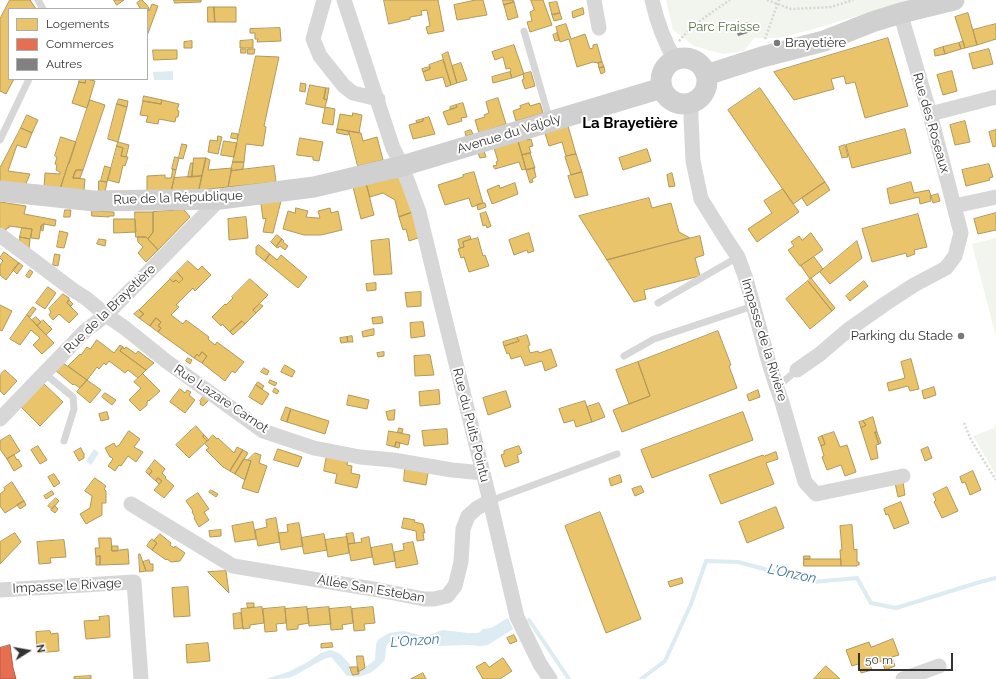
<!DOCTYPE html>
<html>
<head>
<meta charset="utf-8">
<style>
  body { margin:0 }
  #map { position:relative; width:996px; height:679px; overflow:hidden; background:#fff; font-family:Raleway,sans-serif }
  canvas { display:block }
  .legend { position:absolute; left:8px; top:8px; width:140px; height:72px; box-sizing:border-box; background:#fff; border:1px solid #adadad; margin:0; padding:5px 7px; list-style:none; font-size:12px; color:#333 }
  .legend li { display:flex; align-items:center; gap:8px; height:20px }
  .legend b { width:20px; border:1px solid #adadad }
  .north { position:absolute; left:8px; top:631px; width:40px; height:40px; -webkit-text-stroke:3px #fff; paint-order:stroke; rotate:79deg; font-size:11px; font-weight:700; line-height:16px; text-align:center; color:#333 }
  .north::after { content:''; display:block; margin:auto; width:14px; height:18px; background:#333; clip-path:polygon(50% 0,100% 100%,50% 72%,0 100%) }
  .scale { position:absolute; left:858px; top:653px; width:95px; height:18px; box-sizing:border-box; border:2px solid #333; border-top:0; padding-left:5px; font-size:12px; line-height:14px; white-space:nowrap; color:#333; -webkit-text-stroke:3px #fff; paint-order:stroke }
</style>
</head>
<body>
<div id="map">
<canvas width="996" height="679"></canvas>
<ul class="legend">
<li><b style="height:11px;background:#e9c46a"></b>Logements</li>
<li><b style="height:11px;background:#e76f51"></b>Commerces</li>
<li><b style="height:11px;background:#818181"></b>Autres</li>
</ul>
<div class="north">N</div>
<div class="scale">50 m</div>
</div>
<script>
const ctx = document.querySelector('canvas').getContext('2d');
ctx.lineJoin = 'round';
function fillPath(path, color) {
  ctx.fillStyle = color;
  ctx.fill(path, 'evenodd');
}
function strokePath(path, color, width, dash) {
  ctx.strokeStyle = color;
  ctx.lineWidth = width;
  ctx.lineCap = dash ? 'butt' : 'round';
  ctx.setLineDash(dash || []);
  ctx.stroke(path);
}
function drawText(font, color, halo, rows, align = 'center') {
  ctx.font = font + ' Raleway,sans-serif';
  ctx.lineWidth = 4;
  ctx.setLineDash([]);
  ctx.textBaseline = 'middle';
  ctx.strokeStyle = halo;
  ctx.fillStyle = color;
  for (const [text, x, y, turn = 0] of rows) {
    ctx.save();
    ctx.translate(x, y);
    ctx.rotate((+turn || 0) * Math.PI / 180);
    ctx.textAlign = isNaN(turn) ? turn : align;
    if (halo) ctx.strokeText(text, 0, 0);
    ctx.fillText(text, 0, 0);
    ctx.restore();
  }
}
fillPath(new Path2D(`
  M666,0H911L810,30L779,38H754L744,51L723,54L694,46L673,30Z
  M996,238V337L972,244Z
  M996,423V475L973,436L994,428Z`), '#f1f5ed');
fillPath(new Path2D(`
  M173,71V80H154L153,72Z
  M94,449L99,453L91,465L86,461Z
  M508,618L513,629L488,645L481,646L467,645L440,646L430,644L392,641C383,646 387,650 385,658C385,660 383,662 382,663C374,672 362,679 350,676C345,671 341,661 334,657C327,654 298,676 288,678C282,679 273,679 266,679L288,672L306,663L321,653L330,650L334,651L340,654L349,663L353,675L359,674L358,672L375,660L376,644L379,639L389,633L404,631L425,636L443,630L468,633H479L483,629L491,628Z`), '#ddebf3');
const homes = new Path2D(`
  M10,0H30L36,9H9V79H14L6,94L0,91V19Z
  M114,0H124L117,5Z
  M141,0H142L146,4L149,8L148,10L149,11L152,4L158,6L147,36V9H138L140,8L137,3Z
  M174,0H201V2L175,3Z
  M384,0H438L444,31L428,34L426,27L430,26L427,10L421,11L422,15L410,17V19L389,24Z
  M476,0H483L487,15L457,20L454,5Z
  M503,0H513L514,2L504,5Z
  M531,0H543L552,25L530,32L527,22L532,21L530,12L534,10Z
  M514,2L518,17L508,20L504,5Z
  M557,2L560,13L552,15L549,3Z
  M208,7H214L215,22H208Z
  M214,7H236V22H215Z
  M583,8L584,14L573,18L572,12Z
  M560,13L562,19L554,21L552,15Z
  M968,13L977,45L965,48L955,17Z
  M566,24L571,39L585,34L590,49L593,48V45L597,44L602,62L598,63L593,62L577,67L569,39L560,42L556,27Z
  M996,24V39L977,45L973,30Z
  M280,28L281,41L257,42L258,39H255V33H250V29Z
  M557,33L559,40L555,41L553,35Z
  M888,38L908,106L865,118L855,82L846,84L844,76L831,79L834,89L794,100L774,72Z
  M253,40V48H240V41Z
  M192,41V48H184V42Z
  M963,41L965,48L961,49L959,43Z
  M959,43L961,49L945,54L943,47Z
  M514,45L524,74L512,78L510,72L511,71L510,68L506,69L503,57L495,60L492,52Z
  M943,47L945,54L935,56L934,50Z
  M241,49H246V53H241Z
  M248,49H255L254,54H248Z
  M989,49L993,64L973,69L969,54Z
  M153,50H177V59L154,60Z
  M448,52L457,83L451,85L442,55Z
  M256,56L279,57L264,126L266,127L263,146L246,144L244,162H233Z
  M443,60L451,85L446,87L443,77L426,81L423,72L430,69L429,65Z
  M602,62L604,67L599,68L598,63Z
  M461,63L467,80L457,83L452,66Z
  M430,67V69L423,72L422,69Z
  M604,67L605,72L601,74L599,68Z
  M952,71L957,91L943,95L937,75Z
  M510,72L512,78L493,83L492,77Z
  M531,72L535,86L525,89L522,80L524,79L523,74Z
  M80,79H86L85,83L79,82Z
  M86,79L95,81L87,108L72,103L79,82L85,83Z
  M301,83L306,84L305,92L300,91Z
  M310,85L326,88L324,99L327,100L325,107L335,109L333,125L322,123L325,108L306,104Z
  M326,88H329L327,100L324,99Z
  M760,88L825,182L793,204L728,110Z
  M144,96L162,100L161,104L143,101Z
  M498,98L506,124L479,133L475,120L485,117L484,115L489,113L486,102Z
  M119,99L128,101L127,107L117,104Z
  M90,100L105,105L83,170H76L73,178L85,179L84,191L60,190Z
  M162,100L179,104L177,110L179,111L178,117H176L175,122L159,119L158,124L146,122L148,116L140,115L143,101L161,104Z
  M463,103L467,117L461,118L462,121L448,125L443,112L457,107L456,105Z
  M529,103L530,106L540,103L543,113L516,121L513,111L521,108L520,106Z
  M117,104L127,107L118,142L108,139Z
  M456,105L457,107L450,110V107Z
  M353,113L362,115L359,133L337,129L340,114L352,116Z
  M27,115L38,120L32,133L21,128Z
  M429,117L435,134L413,139L409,125L423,121V119Z
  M423,119V121L417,123L416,121Z
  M965,121L970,142L955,145L950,125Z
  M568,126L576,154L566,156L562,142L549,146L545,133Z
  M21,128L32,133L26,148L17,145L8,171L30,174L25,186L0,182V168Z
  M337,129L349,131L348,135L337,133Z
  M905,129L911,153L852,168L846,145Z
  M471,130L473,134L466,136L465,132Z
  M996,130V146L993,147L989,132Z
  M349,131L361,133L363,141L377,137L383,160L358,166Z
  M232,133L238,134L237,139L231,138Z
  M218,136L222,137L218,154L208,152L210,140L217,141Z
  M61,137L76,142L69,164H68L60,190L44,188L45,173L60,174V172L56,170L57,165L55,164L57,157L55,156Z
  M300,138L323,142L319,161L313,160V157L297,155Z
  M527,138V140L531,139L533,146L529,147L531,153L522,155L518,141Z
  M224,141L237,143L234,157L221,155Z
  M518,141L526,169L522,170L519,162L495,169L493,166L497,165L496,162L498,161L494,148Z
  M118,142L129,145L126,157L121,156L123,148L117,146Z
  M182,144L187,145L183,159L179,158Z
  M845,145L848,157L842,158L839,147Z
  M117,146L123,148L121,156L128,157L125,166L123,165L119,183L108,180Z
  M647,149L651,161L623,170L619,158Z
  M484,151L486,157L480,158L478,153Z
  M530,153L535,168L526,170L522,155Z
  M576,154L582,172L571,175L565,157Z
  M175,157L179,158L176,170L172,169Z
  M194,158H206L202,176L192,177Z
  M206,158L210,160L208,170L232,168L228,187L199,190Z
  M233,162H244L243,169L231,171Z
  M191,163H193L192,177H188Z
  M989,164L993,177L989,178L990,180L966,186L962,170Z
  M105,166L111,168L107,182L101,181Z
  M274,166L276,182L228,187L231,171Z
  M534,168L536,177L532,179L533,182L530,183L526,170Z
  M173,169L176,170L171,192H147V176L165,175V178H171Z
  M76,170H83L80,178H73Z
  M474,172L483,203L472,207L469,198L445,205L438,185L463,177V175Z
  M582,172L588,195L575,198L568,176Z
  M672,173L675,186L669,187L667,175Z
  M400,175L413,212L399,217L395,200L383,193L370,197L366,183Z
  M202,176L199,190L171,192L174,178Z
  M99,181L107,182L105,192H99Z
  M825,182L830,190L807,206L802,198Z
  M911,182L914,193L929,190L931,196H930L931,201L920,204L919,197L890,204L887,189Z
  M366,183L374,215L361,219L353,187Z
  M515,183L518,194L492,204L487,190L499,185L500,188Z
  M783,189L799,212L757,242L748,229L772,213L764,201Z
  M938,194L940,201L933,203L931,196Z
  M649,198L652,208L671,203L679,232L690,238L607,260L579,216Z
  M281,201L273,233L263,232L266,218L263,219L261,204Z
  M0,202L26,206L24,214L56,220L55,226L44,224L41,226L39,239L31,238L32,229L9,226V228H7L6,230L1,229L0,228Z
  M483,203H485L486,207L478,210L477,205Z
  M296,208L308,211L306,217L317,218H320L318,211L330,208L331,213L338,211L342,230L321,235H304L283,229L288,211L295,213Z
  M65,210H71L70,217H64Z
  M184,210L190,217L158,250L148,239L153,232V212Z
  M92,211L114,212V216H109V217L92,216Z
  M135,212H153V232L148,239L146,237H136Z
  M413,212L421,237L409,241L406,229L403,230L399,217Z
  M486,212L491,226L487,228L486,225L483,226L480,214Z
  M996,213V230L978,234L974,219Z
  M918,214L927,247L914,250L915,254L907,257L906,253L872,262L862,229Z
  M246,217L248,238L229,240L228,219Z
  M114,219H135L136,232L114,233Z
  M44,224L43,231L41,230V226Z
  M22,228L32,229L30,239L20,237Z
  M60,231L68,233L64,248L57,247Z
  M529,233L534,251L528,253L527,250L514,255L509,240Z
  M811,233L823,250L800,266L788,250L794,246L791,242L799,236L802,240Z
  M277,235L282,239L276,247L271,242Z
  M470,236L471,239L463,242L464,247L460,248L458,240Z
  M700,236L704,255L695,258L700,276L644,290L646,299L634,302L607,260Z
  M20,237L30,239L29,249L20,242Z
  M138,237H146L158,250L146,262L138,253L143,247L138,242Z
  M478,238L483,256L485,255L489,266L469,272L464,257L461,258L458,249L464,247L463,242Z
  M99,239L106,240L105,246L97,244Z
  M282,239L284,241L283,242L288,246L285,250L280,246L278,248L276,247Z
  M389,239L392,274L374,275L371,241Z
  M857,241L862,258L830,284L820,272Z
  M259,245L270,254L265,261L256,254V247Z
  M4,252L19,263L6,280L0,275V265L3,261L0,258Z
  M55,254L60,255L58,266L53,265Z
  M270,254L277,260L281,255L307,277L298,288L265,261Z
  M814,257L823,269L810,279L801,266Z
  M188,261L198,270L202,266L211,275L195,291L193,288L176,305L179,307L171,315L183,324L186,320L209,337L208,339L215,345L217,342L244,362L235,373L232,371L225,381L202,363L207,356L202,352L199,356L197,354L194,358L158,332L161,328L158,326L161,322L156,318L150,326L139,318L144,314L139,310L170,279L173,282L176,280L179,283L183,279L177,272Z
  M19,263L23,266L17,274L13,270Z
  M30,270L33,272L29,278L26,276Z
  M177,272L183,279L179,283L176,280L173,282L170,279Z
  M811,278L835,308L832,311L808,281Z
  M250,279L268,295L253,310L256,313L245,324L242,321L230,332L222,324L221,326L212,317L225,304L226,305L233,298L232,297Z
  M808,281L832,311L810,329L786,299Z
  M864,281L868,286L850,301L846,296Z
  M376,283V290L367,291L366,284Z
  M48,287L56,293L45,309L36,303Z
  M421,292V306L407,307L405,293Z
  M63,294L69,298V300L67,303L78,314L69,323L59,314L53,320L49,315L51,312L49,309Z
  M69,300L73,304L71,306L67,303Z
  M260,304L263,306L256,313L253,310Z
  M0,305L12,311L2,331L0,330Z
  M33,307L36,309L30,317L27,315Z
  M139,310L144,314L139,318L134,314Z
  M27,315L54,343L42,354L33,345L40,338L31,330L20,345L10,339Z
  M36,317L41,322L37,326L32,320Z
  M382,317L383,323L373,324L372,318Z
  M156,318L161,322L158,326L161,328L158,332L150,326Z
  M43,320L52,329L46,335L37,326Z
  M242,321L245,324L233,335L230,332Z
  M423,322L425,336L411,338L410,323Z
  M374,329V335L363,337L362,332Z
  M718,331L731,365L729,366L737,388L622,432L613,410L650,396L638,362Z
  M527,335L530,345L528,346L530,353L538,351L539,353L551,349L557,366L545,371L542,361L525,366L521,356L511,359L509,353L507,354L504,346L519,341L517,338Z
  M352,336L353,342H348L347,337Z
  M347,337L348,342L341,343L340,338Z
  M517,338L519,341L504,346L503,342Z
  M97,340L114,353L120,345L123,347L120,351L146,370L138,378L128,370L125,373L109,361L106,365L104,363L99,369L97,367L87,380L68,366L80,354L81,355L87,347L90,349Z
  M123,347L124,349L126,347L136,354L138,351L154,363L146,370L120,351Z
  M202,352L207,356L202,363L194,358L197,354L199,356Z
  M384,352V356L378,357L377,353Z
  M430,355L434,375L415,376L414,356Z
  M188,358L192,360L190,364L186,361Z
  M911,359L919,389L910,391L908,386L889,391L887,383L905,378L901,362Z
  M638,362L650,396L629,404L616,370Z
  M63,363L87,380L80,388L74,384L73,385L55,370Z
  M285,365L295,371L292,377L281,372Z
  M264,368L269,371L267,375L261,372Z
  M5,370L17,381L4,395L0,391V375Z
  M143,374L160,391L149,401L148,400L147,402V405L140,411L129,400L141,388L134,382Z
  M87,380L101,390L90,403L77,392Z
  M270,380L277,383L275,386L269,383Z
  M258,382L264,386L262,389L256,385Z
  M43,383L63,402L40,426L20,406Z
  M256,385L269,394L262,405L249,397Z
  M934,387L936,395L924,399L922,391Z
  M275,388L279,391L277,394L273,392Z
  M180,389L185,393L187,390L191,392L189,395L195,400L185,413L170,402Z
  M439,390L440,404L420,406L419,392Z
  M758,390L760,397L749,401L747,395Z
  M506,391L511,407L488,415L483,398Z
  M105,393L116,400L112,405L102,397Z
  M349,395L369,400L367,409L347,405Z
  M204,396L209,400L203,406L200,404L201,402L200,401Z
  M585,401L592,422L576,427L574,420L564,423L559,409Z
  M599,403L605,417L592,422L587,407Z
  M286,407L291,409L287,422L281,420Z
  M291,409L329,421L325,434L287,422Z
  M395,410L394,420H388L386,412Z
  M107,412L109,419L101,421L99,414Z
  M743,412L753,440L652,478L641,450Z
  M873,417L877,432H875L879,444L876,445L878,458L871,460L861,428L866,425L863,421Z
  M863,421L866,425L861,428L859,422Z
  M196,426L204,435L203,437L207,441L189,458L176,445Z
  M399,428L403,429L402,433L398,432Z
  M447,429L448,444L424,446L422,431Z
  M129,431L140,439L134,447L143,452L136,462L128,456L121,466L119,465L115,471L108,466L113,459L111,457H110L105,448L114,443L116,447L119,445Z
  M389,431L410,435L408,445L396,442L395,447L387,445Z
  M834,432L840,447L847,445L856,472L845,476L841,465L827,470L822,457L824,456L821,446L825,444L822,436Z
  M875,432H877L881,443L879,444Z
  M10,435L20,451L7,459L0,449V441Z
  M204,435L209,440L207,441L203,437Z
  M213,435L217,439L218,438L234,453L237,447L243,450L230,471L223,467L206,450L209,448L205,444Z
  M822,436L825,444L821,446L818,438Z
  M396,442L400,443L399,448L395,447Z
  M38,446L47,460L40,464L31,450Z
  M519,446L522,453L517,455L519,462L505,467L501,455L504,454V451Z
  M928,447L932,458L925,461L921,450Z
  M81,448L83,453H84V458L79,461L74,452Z
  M278,449L302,457L298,467L274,460Z
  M243,450L248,453L235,474L230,471Z
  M776,452L778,459L766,463L774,484L721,504L709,475L763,455L764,456Z
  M255,453L261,455L259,463L267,466L258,493L242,488L251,461L248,460Z
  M14,455L17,460L18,459L22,466L14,471L7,459Z
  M327,455L348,459L347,465L352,466L351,473L360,475L357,488L335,483L337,474L324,471Z
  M244,459L251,461L245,480L235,474Z
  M155,460L165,469L162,473L166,477L165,478L174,486L164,498L154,490L162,481L158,478L156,481L149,475L152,471L149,468Z
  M149,468L152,471L149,475L146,472Z
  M405,469L428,473L426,485L404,481Z
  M973,471L981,490L970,495L965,482L962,483L960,477Z
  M54,474L60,483L54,487L48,477Z
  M620,475L622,482L611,486L609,479Z
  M95,478L106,486L104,489L106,491V503H102V515L86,524L80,514L90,508L92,496L85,491Z
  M158,478L162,481L159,484L156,481Z
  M12,482L24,501L5,513L0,506V494L5,490L4,488Z
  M903,482L905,495L898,497L895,483Z
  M641,486L644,492L635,496L632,489Z
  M947,487L958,511L942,518L934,502L936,500L933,494Z
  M211,490L218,494L216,497L209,492Z
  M52,491L54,494L46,499L44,496Z
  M198,493L209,509L204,512L209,520L199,527L194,518L195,517L192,512L193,511L186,501Z
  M56,498L59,501L52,509L48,506Z
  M24,501L26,505L20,509L17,505Z
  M901,502L909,523L894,529L888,514L886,515L884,509Z
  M55,506L58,509L55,513L51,510Z
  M776,507L784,528L747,543L739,522Z
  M600,512L641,619L606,633L565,526Z
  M276,518L280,542L258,546L255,530L267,527L266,520Z
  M404,518L415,520L414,522L423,524L425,533L423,532L424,540L417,541L416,531L402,528Z
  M253,522L256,539L235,542L232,526Z
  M299,523L303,546L281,550L278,533L288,532L287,525Z
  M852,525L854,550L857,549V562H859V565H857V566H841L840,550H842L840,526Z
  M221,530V536L210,537L209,531Z
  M15,533L21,542L0,564V542Z
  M353,533L355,543L348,544L346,534Z
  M160,534L171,543L170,545L174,548L175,546L185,553L180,561L171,562L167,559L166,560L152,550L157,543L154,541Z
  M324,534L327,550L304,554L301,538Z
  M347,537L349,553L328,557L325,540Z
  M369,537L372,557L351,561L348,544L362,542L361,539Z
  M99,538H111L112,551L128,549L129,564L100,565V556L96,557L95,548H99Z
  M152,539L157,543L152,550L147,546Z
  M64,540L66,557L50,558L51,563L39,564L37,542Z
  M413,542L418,564L396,568L394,552L404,550L403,544Z
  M392,544L395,561L374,565L371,548Z
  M112,546H118V551H112Z
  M139,554H140L146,571L140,572Z
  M100,556V565H96V557Z
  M804,556H810V559H804Z
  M804,559H841V566H804Z
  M149,560L150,564H153V571H146L143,562Z
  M226,571L229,593L208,572Z
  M682,578L683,583L670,587L668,582Z
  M188,587L190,616L174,617L172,588Z
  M247,603H254V607L248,608Z
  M262,607L264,623L250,625V628L243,629L241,609Z
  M285,607L286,623L276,624L277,631L265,632L263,609Z
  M307,607L309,623L298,625V629L287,630L285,609Z
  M329,607L331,624L309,626L307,609Z
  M351,607L353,623L342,625L343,629L331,630L329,609Z
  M373,607L375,623L364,624L365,630L354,631L352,609Z
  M241,613L243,628L234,629L233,614Z
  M109,616L110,637L86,639L84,621L100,620L99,617Z
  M50,631L51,634L58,633L59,651L37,653L36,632Z
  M514,635L517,641L510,644L507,638Z
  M893,639L899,655L892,657L895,666L885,670L882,661L875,663L874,658L868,660L872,670L861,673L858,664L852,666L846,650L869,642L871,647Z
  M208,643L210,661L187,663L186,645Z
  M332,643L333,647L321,648V644Z
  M357,656H363L365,668L358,672Z
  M503,658L512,671L500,679H483L476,667L485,662L489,667Z
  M826,666L840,679H814Z
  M350,667H358L359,674L353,675Z
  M423,673L426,679H411Z
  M91,676V679H74V677Z`);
fillPath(homes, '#e9c46a');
strokePath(homes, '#b2985a', 1);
const shops = new Path2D(`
  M10,645L13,668L16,679H0V648Z`);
fillPath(shops, '#e76f51');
strokePath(shops, '#b15d48', 1);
strokePath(new Path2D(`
  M529,620L569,679
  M333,656L348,674
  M641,679L665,661L691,604L706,561L738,562L813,582L857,578L871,603L896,608L980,582L996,578`), '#ddebf3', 4);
fillPath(new Path2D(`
  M748,22L751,32L738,36L735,26Z`), '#818181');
strokePath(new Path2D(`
  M767,0L791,9L831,7L853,0
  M765,39L779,0
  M679,41C693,24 712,12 730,0
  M964,423L971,440L996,480`), '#d6d6d6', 2.5, [2, 2]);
strokePath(new Path2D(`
  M38,0L43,9
  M524,31L550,121
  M0,140L29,79
  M658,303L738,257
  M624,356L654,339L753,306
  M44,373L73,397L74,409L64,441
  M777,387L797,370
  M490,501L617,454`), '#d7d7d7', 7);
strokePath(new Path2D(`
  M324,0L313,39L320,56L344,86L353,93L378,99
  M344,0L393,148L402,166L419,212L441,303L490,501L517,617L540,664L550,679
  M594,0L599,28
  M652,0C657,22 664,41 675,60
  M691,103V118L693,161L701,199L726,239L738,257L746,279L769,363L777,388L782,402L805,482L816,494L903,476
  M930,114L996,97
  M954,206L996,197
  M0,235L73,290L87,299L106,315L125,328L166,361L263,431L314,448L360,457L393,460L452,470L483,473
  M797,370L820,354L848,330L885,304L914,285L946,268L955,256L961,233L930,114L904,26L901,13
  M0,419L85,331L106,315L220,199
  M131,504L233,566L379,590L424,599H434L447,596L455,586L461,562L463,529L468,516L477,508L490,501
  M0,590L134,582L141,679
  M903,679L939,666`), '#d7d7d7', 15);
strokePath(new Path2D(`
  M661 81a23 23 0 1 1 46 0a23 23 0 1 1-46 0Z
  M706,75L762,57L824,41L872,22L901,13L954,0
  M0,191L94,201L220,199L314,187L402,166L662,88`), '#d0d0d0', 21);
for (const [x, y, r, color] of [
  [777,43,4,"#7a7a7a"],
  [961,336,4,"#7a7a7a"]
]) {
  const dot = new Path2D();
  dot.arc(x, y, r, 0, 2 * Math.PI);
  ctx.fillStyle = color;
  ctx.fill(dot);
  strokePath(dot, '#fff', 1.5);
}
drawText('13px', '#56703f', '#fff', [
  ["Parc Fraisse",724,27]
]);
drawText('13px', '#333', '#fff', [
  ["Brayetière",785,43],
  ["Parking du Stade",953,336,"right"]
], 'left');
drawText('13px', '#333', '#fff', [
  ["Rue des Roseaux",931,123,74],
  ["Avenue du Valjoly",509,134,-17],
  ["Rue de la République",178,198,-2],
  ["Rue de la Brayetière",110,309,-44],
  ["Impasse de la Rivière",764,340,73],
  ["Rue Lazare Carnot",221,399,34],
  ["Rue du Puits Pointu",471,425,76],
  ["Impasse le Rivage",67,586,-3],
  ["Allée San Esteban",371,589,10]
]);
drawText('italic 14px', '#3f7597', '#fff', [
  ["L'Onzon",792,574,12],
  ["L'Onzon",415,641,-4]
]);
drawText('bold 15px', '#000', '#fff', [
  ["La Brayetière",630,123]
]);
</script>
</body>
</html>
